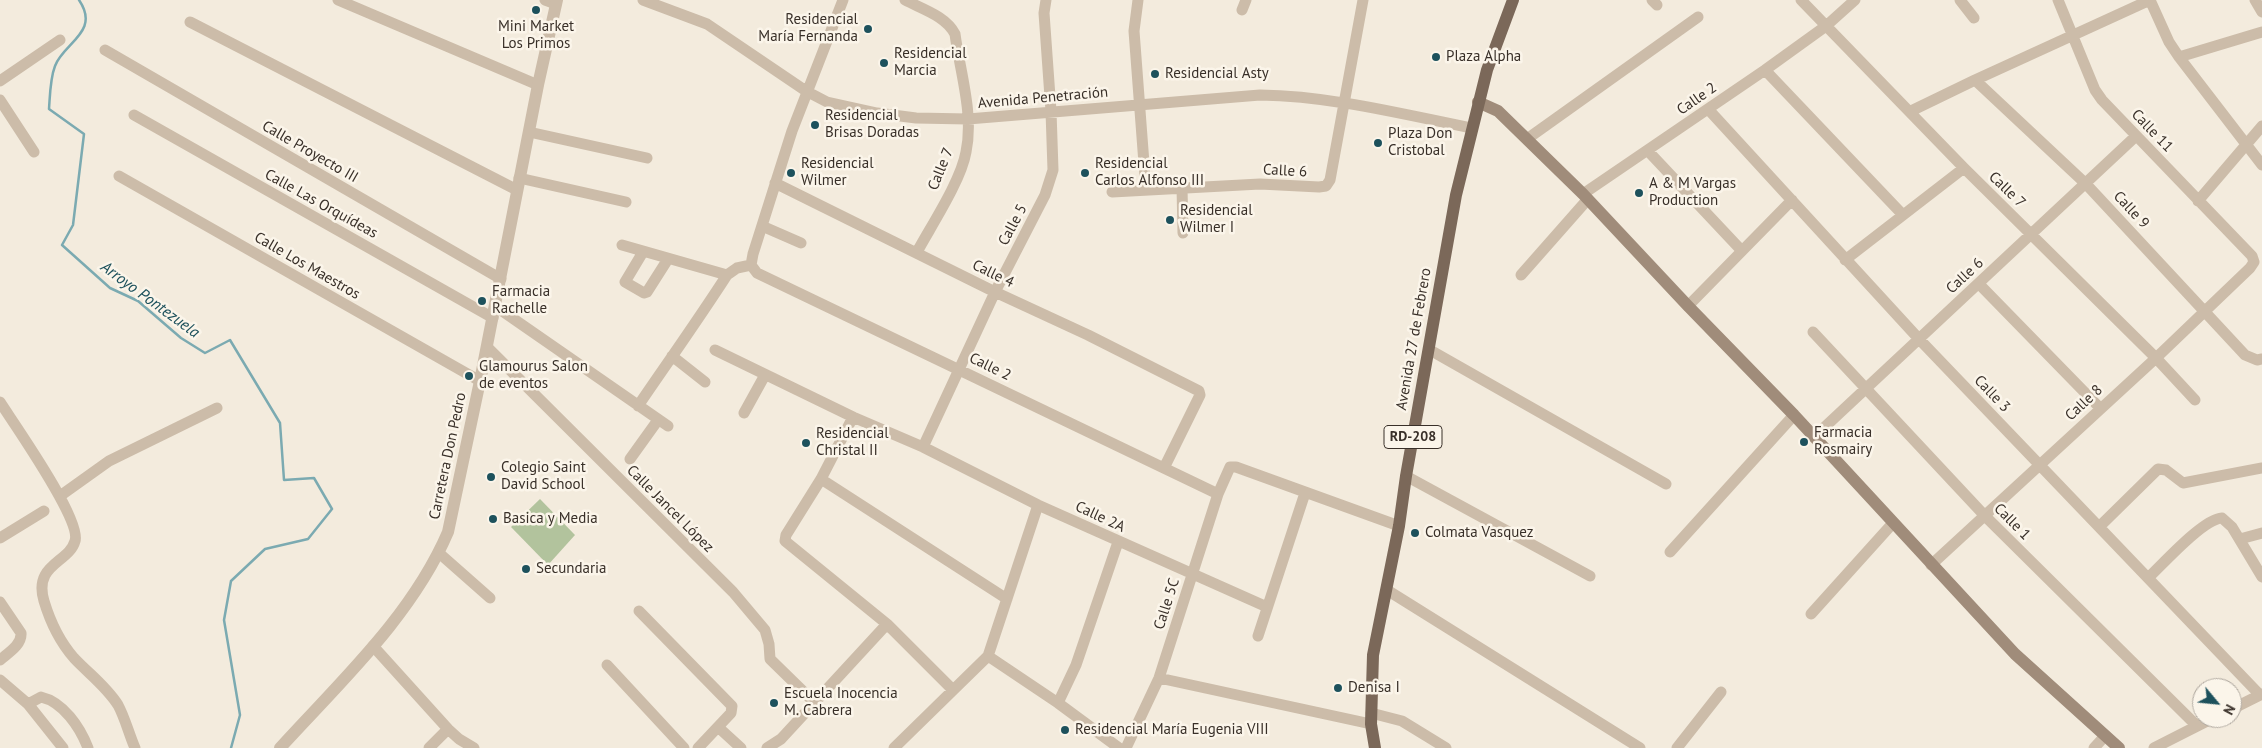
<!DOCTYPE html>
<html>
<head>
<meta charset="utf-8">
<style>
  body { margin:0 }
  #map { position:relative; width:2262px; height:748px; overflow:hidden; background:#f3ebdd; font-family:"PT Sans",sans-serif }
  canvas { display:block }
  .north { position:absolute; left:2192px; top:678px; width:50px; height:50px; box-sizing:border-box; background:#fbf5ea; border:1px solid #ada69d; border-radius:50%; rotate:118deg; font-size:14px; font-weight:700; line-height:20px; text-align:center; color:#393029 }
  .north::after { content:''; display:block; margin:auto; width:18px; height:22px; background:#1d515c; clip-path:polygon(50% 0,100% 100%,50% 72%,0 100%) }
</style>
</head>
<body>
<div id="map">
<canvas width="2262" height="748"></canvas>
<div class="north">N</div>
</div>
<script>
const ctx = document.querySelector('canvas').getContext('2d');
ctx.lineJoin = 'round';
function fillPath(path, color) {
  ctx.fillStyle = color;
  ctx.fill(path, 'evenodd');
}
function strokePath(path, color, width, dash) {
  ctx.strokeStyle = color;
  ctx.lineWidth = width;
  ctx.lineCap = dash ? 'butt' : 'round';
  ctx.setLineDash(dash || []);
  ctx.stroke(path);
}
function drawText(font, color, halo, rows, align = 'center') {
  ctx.font = font + ' "PT Sans",sans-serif';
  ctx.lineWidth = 5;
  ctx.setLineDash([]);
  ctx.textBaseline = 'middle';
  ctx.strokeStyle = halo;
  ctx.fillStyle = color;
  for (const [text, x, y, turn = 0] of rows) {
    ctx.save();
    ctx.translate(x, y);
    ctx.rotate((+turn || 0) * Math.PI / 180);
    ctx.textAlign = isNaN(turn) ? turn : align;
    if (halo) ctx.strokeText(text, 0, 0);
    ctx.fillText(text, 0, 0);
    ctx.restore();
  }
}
fillPath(new Path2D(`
  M540,499L575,535L548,565L511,527Z`), '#b2c39d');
strokePath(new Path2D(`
  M79,0C101,32 63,43 55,66C50,79 50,96 49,109L84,134L73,225L62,245L110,288L138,301L181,338L205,353L230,340L280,423L284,480L314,478L332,509L308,539L265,549L231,581L224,620L240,715L231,748`), '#7baab1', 2.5);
strokePath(new Path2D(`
  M338,0L538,85
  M545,0L556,4
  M643,0L707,24L806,91L827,102L877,113L916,118L968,119L1260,95C1331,96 1402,114 1472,128
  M905,0C922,9 946,16 955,34C960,72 974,114 966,152C961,181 931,226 917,252
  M1138,0L1134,31L1146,190
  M1652,0L1657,5
  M1801,0L1964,168L2156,358L2195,400
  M1960,0L1974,18
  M2150,0L2169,42L2179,57L2262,165
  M2255,0L2262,12
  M1242,10L1246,0
  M190,22L517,190
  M105,50L501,279
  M2179,57L2262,32
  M1765,70L1903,215
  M1975,80L2086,184L2245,355L2257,360L2262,359
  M0,81L60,40
  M0,100L34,152
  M1708,109L1919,339L2260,695
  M1911,111L1975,80L2150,0
  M134,115L493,318
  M529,132L647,158
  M1527,139L1698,17
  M1648,151L1742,251
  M119,176L480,381
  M519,178L626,202
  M775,183L995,292L1088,335L1199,391L1200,395L1164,468
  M1182,187L1183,233
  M1112,192L1260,184L1319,187L1326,186L1330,180L1363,0
  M1583,194L1765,70L1826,26L1855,0
  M2198,201L2262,126
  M762,226L801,243
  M622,245L727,275
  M643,252L625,282L644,293L647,292L668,259
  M1845,260L1964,168
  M751,265L757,273L1218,494
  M751,265L753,254L792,131L843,0
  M1521,275L1588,199
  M1979,284L2100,408
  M495,306L668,426
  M1688,306L1792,200
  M1813,332L1985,516L2197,726
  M487,347L733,592L765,630L769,644L770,659L814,702
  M715,350L853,417L923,447L1038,505L1267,607
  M1430,350L1666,484
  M672,356L705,382
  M0,402C14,424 82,520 75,541C69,563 33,564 44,601C50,621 60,642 74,658C89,674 106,686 118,705C125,718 129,734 135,748
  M638,406C668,362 698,320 727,275L737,268L751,265
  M744,413L765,375
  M853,417L821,479L786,535L785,541L887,624L953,690
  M1814,437L2136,136
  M923,447L995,292L1045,195L1053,170L1051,111L1044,13L1046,0
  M630,459L658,420
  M1406,476L1590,576
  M821,479L1007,599
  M60,496L109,461L217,408
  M2099,527L2158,469L2166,470L2183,483L2262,468
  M0,538L44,511
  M2240,539L2262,533
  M1670,552L1794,415
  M439,553L490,598
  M1931,565L2156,358L2250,268L2254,262L2252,256L2102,100L2095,90L2058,0
  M2148,578C2163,564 2203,519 2222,518L2232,527L2262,577
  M1387,590L1640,748
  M0,602L21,633C22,645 8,653 0,660
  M639,611L732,706L731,713L698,748
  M1811,614L1893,523
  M1258,636L1305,493
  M373,646L448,729L459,739L474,748
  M988,656L1058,703L1119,748
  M607,665L684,748
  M1159,678L1371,724
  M0,680L28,704L63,748
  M1058,703L1076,665L1118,542
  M28,704L41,697C63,702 80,727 88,748
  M2232,709L2262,694
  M1371,713L1402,721L1446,748
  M718,727L741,748
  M429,748L448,729
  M767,748L781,739L887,624
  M894,748L988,656L1038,505
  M1126,748L1159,678L1218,494L1230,467H1236L1399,526
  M1677,748L1721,692
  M2094,748L2105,736
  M2154,748L2213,718`), '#ccbca9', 11);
strokePath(new Path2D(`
  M280,748C340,682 412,616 448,532L480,381L538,85L557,0`), '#ccbca9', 12);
strokePath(new Path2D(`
  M1478,102L1498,111L1583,194L1688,306L1794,415L2015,654L2119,748`), '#a08c7a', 12);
strokePath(new Path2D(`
  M1375,748L1371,724L1373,655L1399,526L1406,476L1456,195L1487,70L1513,0`), '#7b6859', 12);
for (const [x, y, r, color] of [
  [536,10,5,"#1d515c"],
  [868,29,5,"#1d515c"],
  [1436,57,5,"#1d515c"],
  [884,63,5,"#1d515c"],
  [1155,74,5,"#1d515c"],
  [815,125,5,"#1d515c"],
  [1378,143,5,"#1d515c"],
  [791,173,5,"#1d515c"],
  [1085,173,5,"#1d515c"],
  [1639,193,5,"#1d515c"],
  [1170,220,5,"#1d515c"],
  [482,301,5,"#1d515c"],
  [469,376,5,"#1d515c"],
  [1804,442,5,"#1d515c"],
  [806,443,5,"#1d515c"],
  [491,477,5,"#1d515c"],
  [493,519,5,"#1d515c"],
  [1415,533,5,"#1d515c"],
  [526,569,5,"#1d515c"],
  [1338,688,5,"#1d515c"],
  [774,703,5,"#1d515c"],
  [1065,730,5,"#1d515c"]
]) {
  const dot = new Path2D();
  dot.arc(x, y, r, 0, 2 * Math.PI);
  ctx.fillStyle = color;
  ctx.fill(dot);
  strokePath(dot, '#fbf5ea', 2);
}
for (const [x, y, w] of [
  [1413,437,58]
]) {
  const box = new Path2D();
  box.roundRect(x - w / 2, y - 11.5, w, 23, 4);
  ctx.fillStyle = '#fbf5ea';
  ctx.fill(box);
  strokePath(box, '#393029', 1);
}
drawText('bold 14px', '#393029', null, [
  ["RD-208",1413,437]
]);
drawText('15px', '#393029', '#fbf5ea', [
  ["Residencial",858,20,"right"],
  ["María Fernanda",858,37,"right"],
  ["Mini Market",536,27,"center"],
  ["Los Primos",536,44,"center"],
  ["Residencial",894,54],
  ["Marcia",894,71],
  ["Plaza Alpha",1446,57],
  ["Residencial Asty",1165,74],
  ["Residencial",825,116],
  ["Brisas Doradas",825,133],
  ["Plaza Don",1388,134],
  ["Cristobal",1388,151],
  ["Residencial",801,164],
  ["Wilmer",801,181],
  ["Residencial",1095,164],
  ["Carlos Alfonso III",1095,181],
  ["A & M Vargas",1649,184],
  ["Production",1649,201],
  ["Residencial",1180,211],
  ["Wilmer I",1180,228],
  ["Farmacia",492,292],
  ["Rachelle",492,309],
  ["Glamourus Salon",479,367],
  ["de eventos",479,384],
  ["Farmacia",1814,433],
  ["Rosmairy",1814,450],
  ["Residencial",816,434],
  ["Christal II",816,451],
  ["Colegio Saint",501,468],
  ["David School",501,485],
  ["Basica y Media",503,519],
  ["Colmata Vasquez",1425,533],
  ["Secundaria",536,569],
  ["Denisa I",1348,688],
  ["Escuela Inocencia",784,694],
  ["M. Cabrera",784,711],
  ["Residencial María Eugenia VIII",1075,730]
], 'left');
drawText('15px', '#393029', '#fbf5ea', [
  ["Avenida Penetración",1043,98,-5],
  ["Calle 2",1697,99,-35],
  ["Calle 11",2152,131,46],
  ["Calle Proyecto III",310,152,30],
  ["Calle 7",941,169,-68],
  ["Calle 6",1285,171,3],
  ["Calle 7",2007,190,44],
  ["Calle Las Orquídeas",321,204,29],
  ["Calle 9",2131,210,47],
  ["Calle 5",1013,225,-62],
  ["Calle Los Maestros",307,266,30],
  ["Calle 4",993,274,26],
  ["Calle 6",1965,276,-43],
  ["Avenida 27 de Febrero",1414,339,-80],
  ["Calle 2",990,367,26],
  ["Calle 3",1992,394,46],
  ["Calle 8",2084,403,-43],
  ["Carretera Don Pedro",448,456,-78],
  ["Calle Jancel López",670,509,45],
  ["Calle 2A",1100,517,25],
  ["Calle 1",2012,522,45],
  ["Calle 5C",1167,604,-72]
]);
drawText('italic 16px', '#1d515c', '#fbf5ea', [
  ["Arroyo Pontezuela",150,300,36]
]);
</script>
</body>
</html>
